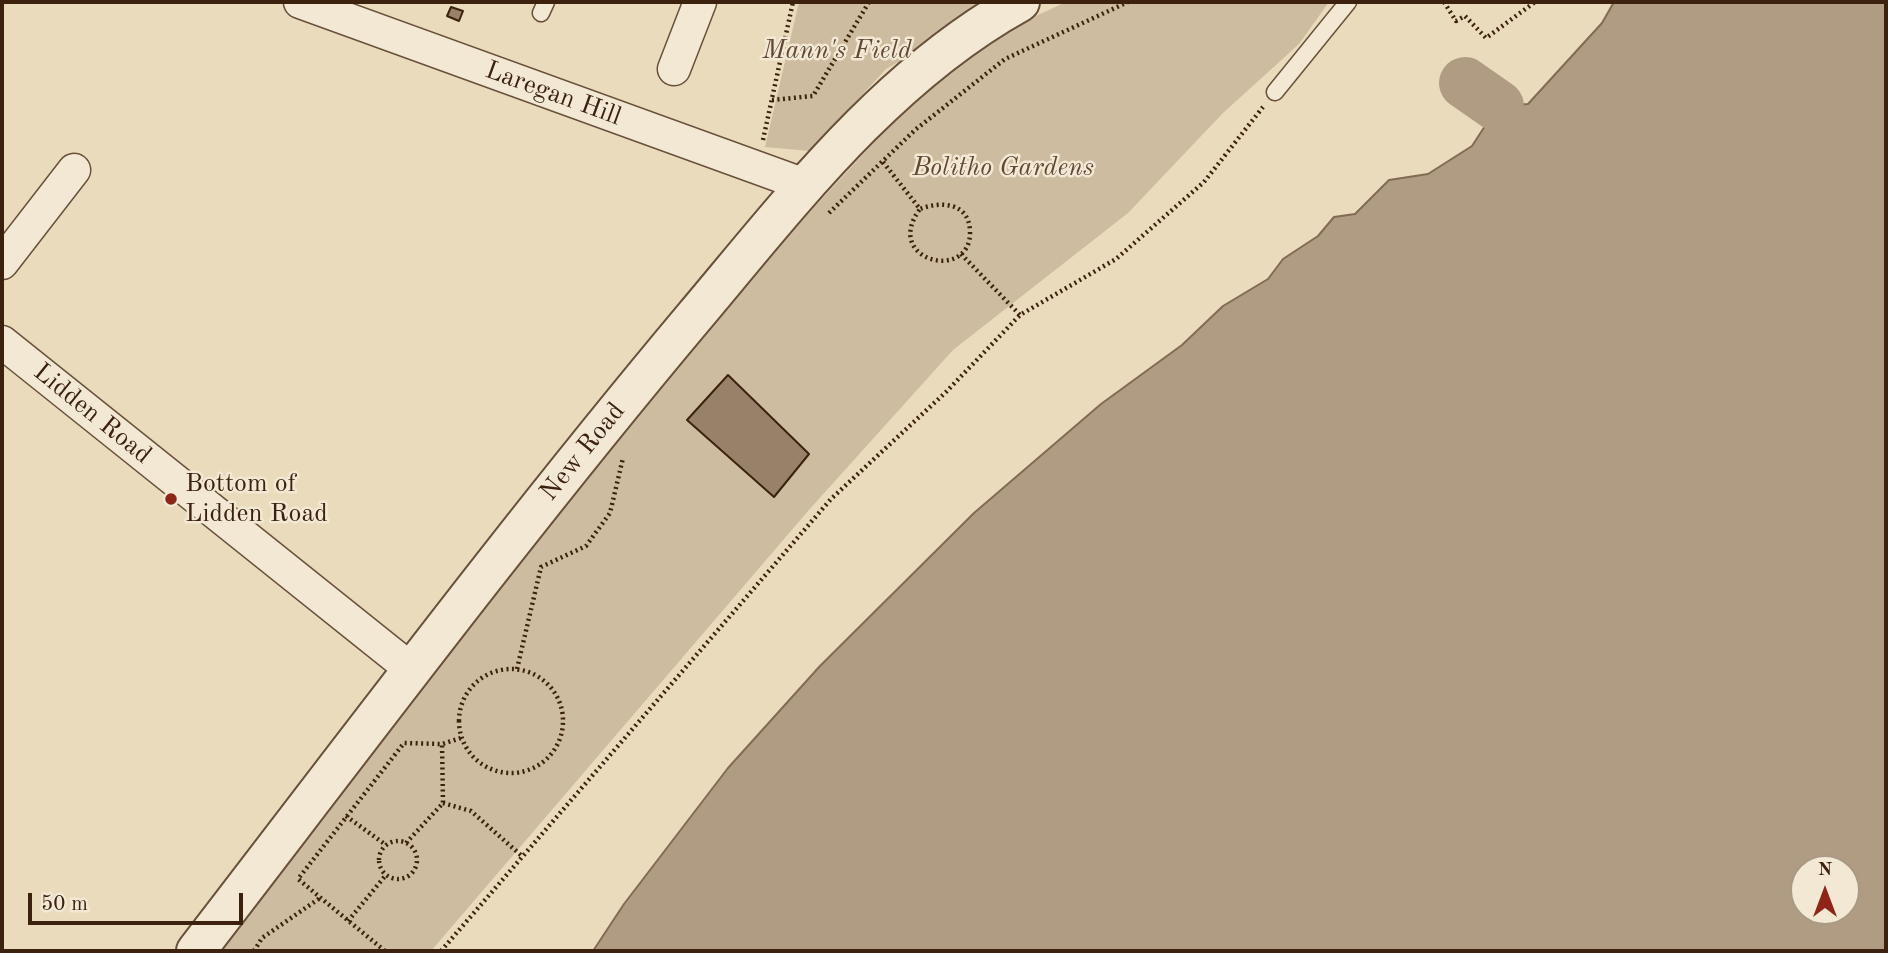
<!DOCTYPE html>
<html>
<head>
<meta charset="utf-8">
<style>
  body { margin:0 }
  #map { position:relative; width:1888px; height:953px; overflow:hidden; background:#ebdbbd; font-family:"Old Standard TT",serif }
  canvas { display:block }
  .frame { position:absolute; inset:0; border:4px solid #3c220e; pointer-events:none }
  .north { position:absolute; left:1790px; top:855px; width:70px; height:70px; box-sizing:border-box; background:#f2e8d4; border:2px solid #a99985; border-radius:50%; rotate:0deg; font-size:19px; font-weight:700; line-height:28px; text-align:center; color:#3c220e }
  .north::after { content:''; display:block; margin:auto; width:24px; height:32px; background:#8f2418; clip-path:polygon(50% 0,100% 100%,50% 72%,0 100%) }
  .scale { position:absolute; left:28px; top:893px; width:215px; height:32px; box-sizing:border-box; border:4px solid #3c220e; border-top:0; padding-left:9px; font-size:21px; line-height:24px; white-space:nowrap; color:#3c220e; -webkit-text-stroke:5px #f2e8d4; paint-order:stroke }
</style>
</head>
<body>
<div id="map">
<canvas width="1888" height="953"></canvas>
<div class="frame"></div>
<div class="north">N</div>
<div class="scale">50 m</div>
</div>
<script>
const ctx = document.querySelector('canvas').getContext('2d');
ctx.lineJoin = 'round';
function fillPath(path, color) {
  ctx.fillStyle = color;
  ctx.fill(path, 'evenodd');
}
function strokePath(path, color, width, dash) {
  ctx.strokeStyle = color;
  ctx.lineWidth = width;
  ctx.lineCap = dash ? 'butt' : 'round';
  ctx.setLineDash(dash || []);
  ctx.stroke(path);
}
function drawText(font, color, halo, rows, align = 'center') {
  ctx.font = font + ' "Old Standard TT",serif';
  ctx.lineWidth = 5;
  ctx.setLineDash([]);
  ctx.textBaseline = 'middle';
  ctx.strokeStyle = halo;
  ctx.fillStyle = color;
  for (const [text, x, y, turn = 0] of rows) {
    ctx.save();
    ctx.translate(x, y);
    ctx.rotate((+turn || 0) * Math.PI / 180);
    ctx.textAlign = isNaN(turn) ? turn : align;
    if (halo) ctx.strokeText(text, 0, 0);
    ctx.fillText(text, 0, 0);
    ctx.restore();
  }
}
fillPath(new Path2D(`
  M799,2H1004L886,69L810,151L765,147Z
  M1066,2H1329L1299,44L1223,113L1128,213L953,350L808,511L431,951H217L601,455L796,227L929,83L1001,32Z`), '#cdbc9f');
const water = new Path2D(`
  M1614,2H1886V951H593L624,904L728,768L820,666L974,513L1101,404L1182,345L1223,306L1268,279L1283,259L1318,236L1334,217L1355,214L1389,180L1428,174L1472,146L1498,106L1528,104L1602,23ZM1804,869H1846V911H1804Z`);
fillPath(water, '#b09c82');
strokePath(water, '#826b54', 2);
strokePath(new Path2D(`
  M1465,83L1498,106`), '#b09c82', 52);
const building = new Path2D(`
  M451,7L463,11L459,21L447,16Z
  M728,375L809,454L774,497L687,420Z`);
fillPath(building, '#978269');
strokePath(building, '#3c220e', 2);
const service = new Path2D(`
  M541,13L546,2
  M1275,92L1348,2`);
const minor = new Path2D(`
  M300,2L805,185
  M674,69L700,2
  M2,263L74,170
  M2,342L412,670`);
const tertiary = new Path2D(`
  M196,951C360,738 521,523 694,317C790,203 886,76 1020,2`);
strokePath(service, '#68503a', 19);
strokePath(minor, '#68503a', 35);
strokePath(tertiary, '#68503a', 42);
strokePath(new Path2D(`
  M1444,2L1456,21L1465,16L1486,38L1535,2
  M772,100L813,96L869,2
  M763,140L793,2
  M883,162L920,209C940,201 969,202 970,231C972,283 881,261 920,209
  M829,213L915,130L1005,59L1128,2
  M961,254L1020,315
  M459 721a52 52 0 1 1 104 0a52 52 0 1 1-104 0Z
  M517,669L541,567L586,546L610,513L623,458
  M443,803L471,811L523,857
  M346,816L386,845
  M379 860a19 19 0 1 1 38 0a19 19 0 1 1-38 0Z
  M406,843L443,803L442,744
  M348,921L386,875
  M254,951L262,938L320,898
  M385,951L298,879L404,743L442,744L461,738
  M441,951L831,499L946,392L1020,315L1116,259L1204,182L1263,107`), '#3c220e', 4.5, [2, 3.5]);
strokePath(service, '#f2e8d4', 16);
strokePath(minor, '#f2e8d4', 32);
strokePath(tertiary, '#f2e8d4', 38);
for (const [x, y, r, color] of [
  [171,499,7,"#8f2418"]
]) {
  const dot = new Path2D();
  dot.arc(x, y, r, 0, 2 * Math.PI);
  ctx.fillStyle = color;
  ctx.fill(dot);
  strokePath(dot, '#f2e8d4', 2.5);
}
drawText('italic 26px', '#604832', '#f2e8d4', [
  ["Mann's Field",837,51],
  ["Bolitho Gardens",1003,168]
]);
drawText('26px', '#3c220e', '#f2e8d4', [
  ["Laregan Hill",553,94,20],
  ["Lidden Road",92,414,39],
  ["New Road",583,452,-51]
]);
drawText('26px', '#3c220e', '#f2e8d4', [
  ["Bottom of",185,484],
  ["Lidden Road",185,514]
], 'left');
</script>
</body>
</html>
